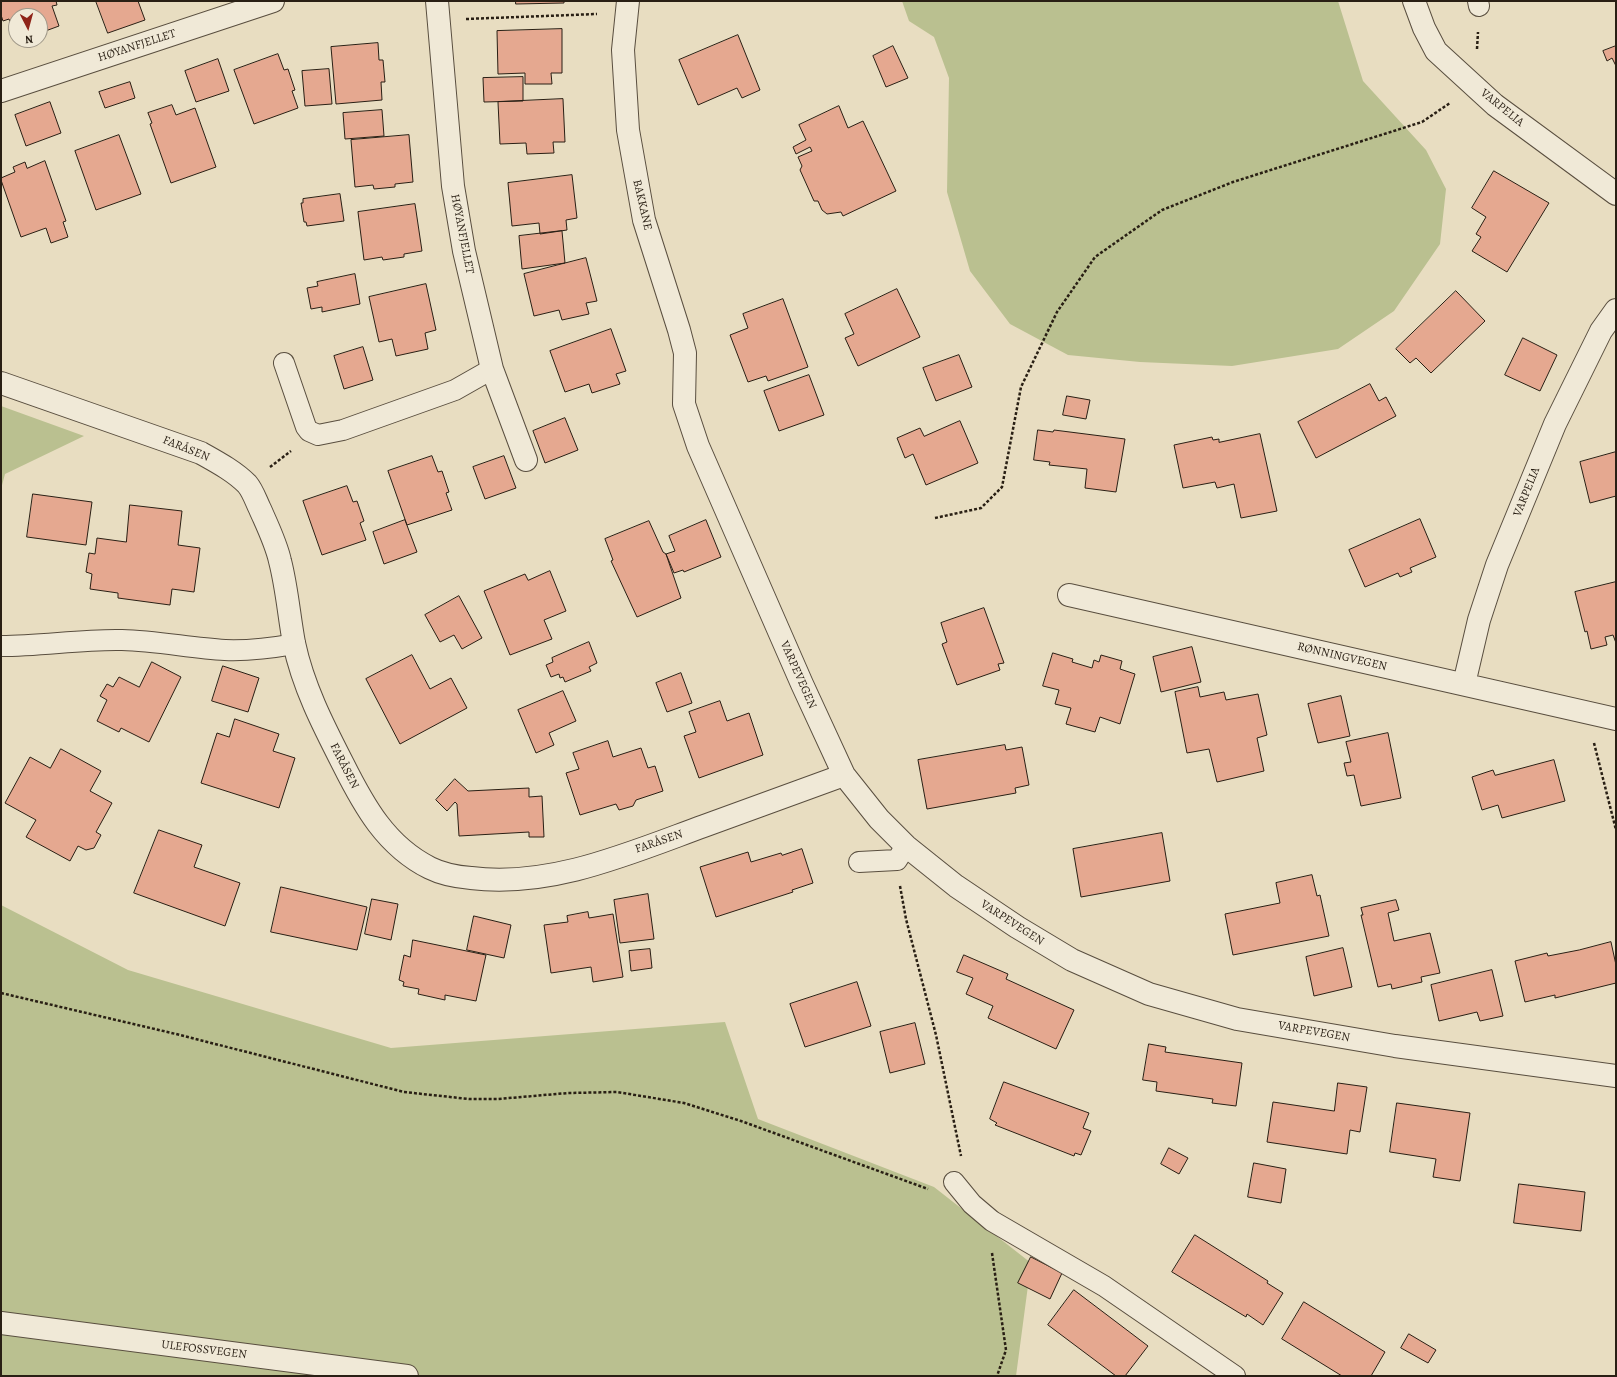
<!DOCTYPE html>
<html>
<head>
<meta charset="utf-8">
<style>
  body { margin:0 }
  #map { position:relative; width:1617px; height:1377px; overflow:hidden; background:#e8ddc1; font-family:Alegreya,serif }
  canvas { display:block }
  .frame { position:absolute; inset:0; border:2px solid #291f14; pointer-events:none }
  .north { position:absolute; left:8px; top:8px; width:40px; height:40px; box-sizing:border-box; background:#f0e9d7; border:1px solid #a09889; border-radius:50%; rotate:174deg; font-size:11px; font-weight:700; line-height:16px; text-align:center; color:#291f14 }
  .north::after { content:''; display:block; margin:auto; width:14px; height:18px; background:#8f2418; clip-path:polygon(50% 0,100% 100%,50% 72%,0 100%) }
</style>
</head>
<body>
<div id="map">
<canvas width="1617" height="1377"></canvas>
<div class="frame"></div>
<div class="north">N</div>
</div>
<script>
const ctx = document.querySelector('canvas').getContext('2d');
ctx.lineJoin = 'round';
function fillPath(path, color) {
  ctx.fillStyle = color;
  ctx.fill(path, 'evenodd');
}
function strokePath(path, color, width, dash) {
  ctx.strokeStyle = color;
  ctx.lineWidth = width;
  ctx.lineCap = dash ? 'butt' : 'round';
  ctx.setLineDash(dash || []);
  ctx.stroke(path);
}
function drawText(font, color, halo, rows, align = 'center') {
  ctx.font = font + ' Alegreya,serif';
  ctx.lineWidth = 4;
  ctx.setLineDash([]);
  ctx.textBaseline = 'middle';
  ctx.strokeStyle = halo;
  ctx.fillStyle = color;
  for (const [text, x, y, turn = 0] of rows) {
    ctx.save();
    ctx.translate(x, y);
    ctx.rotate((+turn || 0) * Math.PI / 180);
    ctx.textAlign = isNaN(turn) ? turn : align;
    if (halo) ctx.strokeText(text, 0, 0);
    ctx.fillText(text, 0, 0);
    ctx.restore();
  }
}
fillPath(new Path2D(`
  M902,1H1338L1363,81L1426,150L1446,189L1440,244L1394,311L1338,349L1232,366L1140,362L1068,355L1010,324L970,271L947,192L949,78L934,37L909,21Z
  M1,406L84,436L5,474L1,489Z
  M1,905L128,970L391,1048L725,1022L758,1119L934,1187L1031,1263L1016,1376H1Z`), '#bac090');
const building = new Path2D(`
  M1,1H56L57,5L52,6L59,26L40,33V16H16V40H20L16,41L9,19L3,21L1,15Z
  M96,1H138L145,20L108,33Z
  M516,1H564V3L516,4Z
  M562,29V73H551L552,84H525V73L498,74L497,31Z
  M738,35L760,90L742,98L737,88L698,105L679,60Z
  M378,43L379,60H383L385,82H381L382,100L336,104L331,47Z
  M893,46L908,78L886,87L873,56Z
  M1616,46V66L1612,58L1607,61L1603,51Z
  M278,54L284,70L288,69L295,90L292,91L298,108L254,124L234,70Z
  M218,59L229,91L196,102L185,71Z
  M329,69L332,104L305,106L302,71Z
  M523,77V101L484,102L483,78Z
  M130,82L135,98L105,108L99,92Z
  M563,99L565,142H553L554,153L527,154L526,143L500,144L498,102Z
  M50,102L61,133L26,146L15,115Z
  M172,105L176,115L195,108L216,167L171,183L150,124L152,123L148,113Z
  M839,106L848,128L863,121L896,191L843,216L841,212L827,214L822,210L818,201H814L800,170L802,166L798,157L812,151L810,147L796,154L793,147L806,140L799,125Z
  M382,110L384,136L345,139L343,113Z
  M119,135L141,194L96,210L75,151Z
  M409,135L413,182L395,184V187L374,189L373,185L355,187L351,140Z
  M45,161L66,221L63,222L68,237L51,243L46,228L21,237L1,180V178L15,172L13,167L25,162L27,168Z
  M1494,171L1549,203L1507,272L1472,251L1481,237L1476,234L1486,217L1472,208Z
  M572,175L577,218L566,220L567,230L540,234L539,223L512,226L508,183Z
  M340,194L344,221L307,226L306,222H304L301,203H303V199Z
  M415,204L422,251L404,254V257L383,260L382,257L364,260L358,212Z
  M562,231L565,263L522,269L519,236Z
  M586,258L597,301L586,303L589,314L562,320L559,310L534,316L524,274Z
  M355,274L360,304L322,312V307L311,309L307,288L318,286L317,282Z
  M426,284L436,330L425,333L428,349L396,356L392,339L379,342L369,297Z
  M897,289L920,337L858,366L845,338L854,334L845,314Z
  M1456,291L1485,321L1431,373L1416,358L1410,363L1396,349Z
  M783,299L808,367L768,381L766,376L748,382L730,335L748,328L743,314Z
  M611,329L626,371L616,374L620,384L592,393L589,384L565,392L550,351Z
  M1523,338L1557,355L1540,391L1505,375Z
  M363,347L373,380L344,389L334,356Z
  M959,355L972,387L936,401L923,368Z
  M809,375L824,415L779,431L764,391Z
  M1370,384L1379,401L1386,397L1396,416L1316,458L1298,422Z
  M1067,396L1090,400L1086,419L1063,415Z
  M565,418L578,450L545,463L533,431Z
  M960,421L978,463L926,485L913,454L905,458L897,438L920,428L924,436Z
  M1038,430L1053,432L1054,430L1125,439L1116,492L1085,488L1087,469L1049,465L1050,462L1034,460Z
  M1260,434L1277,511L1241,518L1234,484L1217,488L1215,482L1183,488L1174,445L1212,437L1213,440L1219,439V442Z
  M1616,452V496L1590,503L1580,462Z
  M432,456L438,472L442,471L449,492L446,493L452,510L407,525L388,471Z
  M504,456L516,488L485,499L473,467Z
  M347,486L353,502L357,501L364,521L360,523L366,540L322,555L303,501Z
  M33,494L92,502L86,545L27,537Z
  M130,505L182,511L178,545L200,548L194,592L172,589L170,605L118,598V593L90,589L92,574L86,572L89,553L95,554L97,538L126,542Z
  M1420,519L1436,557L1410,568L1412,572L1400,577L1398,573L1365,587L1349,550Z
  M405,520L417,552L384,564L373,532Z
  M706,520L721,557L684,572L683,570L674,573L666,554L675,551L669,536Z
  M649,521L663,552L666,554L681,598L637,617L611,561L613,560L605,539Z
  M550,571L566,611L544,620L552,639L510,655L484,591L525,574L528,580Z
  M1616,582V643L1613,635L1605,637L1607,645L1591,649L1587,631L1585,632L1575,592Z
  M459,596L482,638L462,649L454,635L440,642L425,615Z
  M984,608L1004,663L998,664L1000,670L957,685L942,644L947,642L941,623Z
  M589,642L597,663L589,667L591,671L565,682L563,677L560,678L559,674L551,677L546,665L553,662L552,658Z
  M1192,647L1201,682L1161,692L1153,657Z
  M1053,653L1073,659L1072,662L1092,668L1094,660L1099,662L1101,655L1122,661L1120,669L1135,674L1120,724L1100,717L1095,732L1066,724L1071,708L1055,704L1059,690L1043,686Z
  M412,655L430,689L451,678L467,708L400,744L366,679Z
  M152,662L181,677L149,742L121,728L119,732L97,721L107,700L100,696L107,684L113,687L119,677L139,687Z
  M223,666L259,678L248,712L212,701Z
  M681,673L692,703L667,712L656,683Z
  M1198,687L1200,697L1224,692L1226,700L1258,694L1267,735L1257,738L1264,771L1217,782L1209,749L1187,753L1175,692Z
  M563,691L576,721L549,733L554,745L536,753L518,710Z
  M1341,696L1350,736L1318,743L1308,704Z
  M720,701L727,721L749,713L763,755L699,778L684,736L696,732L689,712Z
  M235,719L279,734L273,751L295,758L279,808L201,783L217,733L229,737Z
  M1388,733L1401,798L1361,806L1354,775L1347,776L1344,763L1351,762L1346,742Z
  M608,741L613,757L641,748L648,768L655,766L663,791L636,800L633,806L619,810L616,804L580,815L566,773L579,769L573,753Z
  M1005,745L1006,750L1022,747L1029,785L1015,788L1016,793L927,809L918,760Z
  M61,749L101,771L90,791L112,803L96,832L101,835L94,848L86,850L78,846L70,861L26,837L36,820L5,803L30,757L50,768Z
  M1554,760L1565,801L1502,818L1498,805L1482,810L1472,777L1493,770L1495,775Z
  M455,779L468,791L529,788V797L542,796L544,837H529V832L459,836L457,804L455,802L447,811L436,800Z
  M159,830L202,845L194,867L240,883L225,926L134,893Z
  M1162,833L1170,881L1081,897L1073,849Z
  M802,849L813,883L792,890L793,892L716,917L700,867L748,852L751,862L781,853L782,855Z
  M1312,875L1317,896L1320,895L1329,936L1233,955L1225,914L1280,903L1276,883Z
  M281,887L367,907L357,950L271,932Z
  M648,894L654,939L620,943L614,900Z
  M372,899L398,904L391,940L365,934Z
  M1396,900L1399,910L1388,913L1394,941L1430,933L1440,973L1421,977L1422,982L1392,989L1391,984L1378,987L1361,915H1363L1361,908Z
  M588,912L589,918L613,914L623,977L593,982L591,967L551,973L544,925L568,922L567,916Z
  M474,916L511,925L504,958L467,950Z
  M413,940L486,955L476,1001L445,995V1000L418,994L419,989L403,986L404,982L399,980L404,955L410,957Z
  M1611,942L1616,965V983L1555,998V995L1525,1002L1515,961L1547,953L1548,956L1579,950Z
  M1343,948L1352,987L1314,996L1306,957Z
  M650,949L652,968L631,971L629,951Z
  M964,955L1008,974L1006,979L1074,1010L1056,1049L988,1018L993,1006L966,994L973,978L957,972Z
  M1492,970L1503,1016L1480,1021L1477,1012L1439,1021L1431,985Z
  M857,982L871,1026L805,1047L790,1004Z
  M915,1023L925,1064L890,1073L880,1032Z
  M1149,1044L1166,1047L1165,1052L1242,1063L1236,1106L1212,1103L1213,1099L1156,1091L1157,1082L1143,1080Z
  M1004,1082L1089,1113L1083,1128L1091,1131L1081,1155L1075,1153L1074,1156L995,1125L997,1123L990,1119Z
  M1338,1083L1367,1087L1360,1132L1350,1130L1347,1154L1267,1142L1273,1102L1334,1111Z
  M1397,1103L1470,1113L1460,1181L1433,1177L1436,1159L1390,1152Z
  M1169,1148L1188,1158L1179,1174L1161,1164Z
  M1254,1163L1286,1169L1281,1203L1248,1197Z
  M1519,1184L1585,1192L1581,1231L1514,1223Z
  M1195,1235L1268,1281L1267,1283L1283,1293L1263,1325L1247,1314L1246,1317L1172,1272Z
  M1031,1257L1062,1273L1050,1299L1018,1283Z
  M1074,1290L1148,1346L1125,1376H1116L1048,1325Z
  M1304,1302L1385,1352L1371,1376H1342L1282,1339Z
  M1409,1334L1436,1350L1428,1363L1401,1348Z`);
fillPath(building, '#e5a890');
strokePath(building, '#291f14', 1);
const service = new Path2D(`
  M1478,1L1479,6
  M284,363L306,427L309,431L318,435L343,430L455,390L492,369
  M1,646C42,646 82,639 122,640C157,641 191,648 225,650C249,651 272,648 295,644
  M859,862L897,860L906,846
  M954,1182L972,1204L992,1221L1104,1286L1235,1376`);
const minor = new Path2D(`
  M437,1L453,186L464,251L492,369L526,460
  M628,1L623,50L628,130L644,220L679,330L685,353L684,404L698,446L802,684L844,775L879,819L906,846L956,886L1017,927L1072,960L1149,994L1237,1019L1395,1046L1616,1076
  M1414,1L1424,28L1436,51L1495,105L1616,194
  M1,91L273,1
  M1,383L201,453C217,462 234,471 247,484C253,491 256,501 260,509C267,525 276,543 280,561C287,588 289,616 294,643C303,686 323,725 343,764C364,806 386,846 430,868C442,874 458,877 471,878C551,888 630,853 704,826C751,809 797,792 844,775
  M1069,595L1616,719
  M1464,684L1479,620L1497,565L1555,424L1601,331L1616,310`);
const tertiary = new Path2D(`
  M1,1323L407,1376`);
strokePath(service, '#594e3f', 22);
strokePath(minor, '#594e3f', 24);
strokePath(tertiary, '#594e3f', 24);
strokePath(new Path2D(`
  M466,19L597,14
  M1477,49L1478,32
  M270,467L291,451
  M935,518L981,508L1002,487L1021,387L1057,312L1095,257L1162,210L1233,182L1422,122L1450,103
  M1594,743L1616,830
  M900,886L906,919L936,1035L961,1156
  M1,993L176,1034L404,1092L469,1099H498L568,1093L617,1092L684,1103L741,1121L928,1189
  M992,1253L1006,1350L997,1376`), '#291f14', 2.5, [3, 2]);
strokePath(service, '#f0e9d7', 20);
strokePath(minor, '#f0e9d7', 22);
strokePath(tertiary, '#f0e9d7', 22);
drawText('12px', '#291f14', '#f0e9d7', [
  ["HØYANFJELLET",137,46,-18],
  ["VARPELIA",1502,108,39],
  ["BAKKANE",642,205,77],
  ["HØYANFJELLET",462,234,79],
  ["FARÅSEN",186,449,22],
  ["VARPELIA",1527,492,-68],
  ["RØNNINGVEGEN",1342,657,13],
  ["VARPEVEGEN",798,675,66],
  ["FARÅSEN",344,766,63],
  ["FARÅSEN",659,842,-19],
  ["VARPEVEGEN",1012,923,33],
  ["VARPEVEGEN",1314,1032,10],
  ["ULEFOSSVEGEN",204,1350,7]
]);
</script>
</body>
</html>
